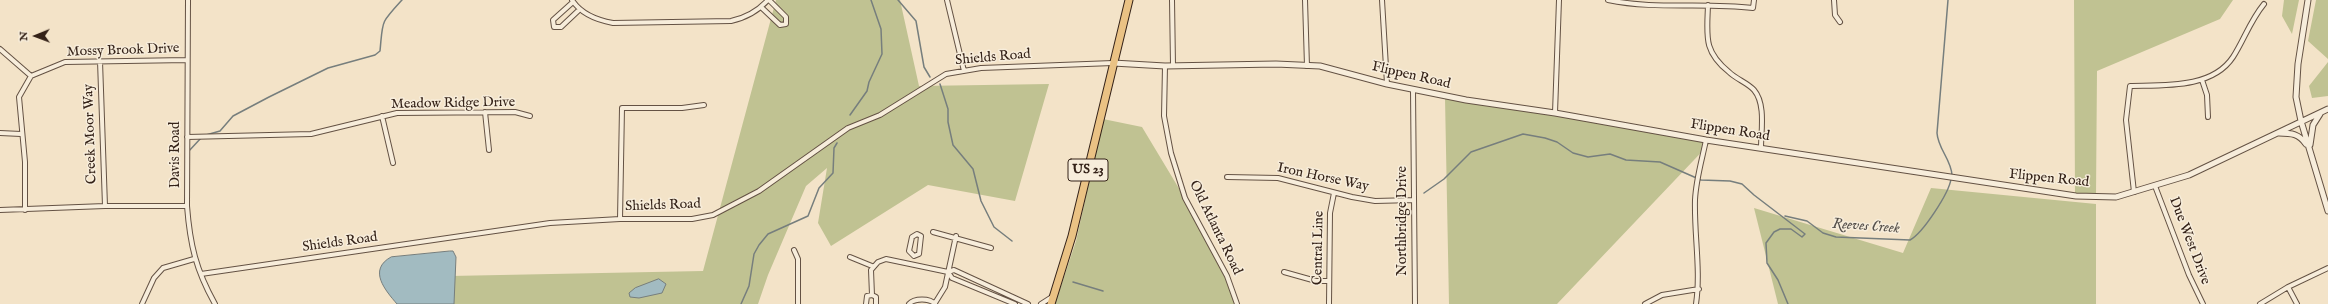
<!DOCTYPE html>
<html>
<head>
<meta charset="utf-8">
<style>
  body { margin:0 }
  #map { position:relative; width:2328px; height:304px; overflow:hidden; background:#f3e3c8; font-family:"IM FELL English",serif }
  canvas { display:block }
  .north { position:absolute; left:16px; top:16px; width:40px; height:40px; -webkit-text-stroke:3px #f7eddb; paint-order:stroke; rotate:269deg; font-size:11px; font-weight:700; line-height:16px; text-align:center; color:#342218 }
  .north::after { content:''; display:block; margin:auto; width:14px; height:18px; background:#342218; clip-path:polygon(50% 0,100% 100%,50% 72%,0 100%) }
</style>
</head>
<body>
<div id="map">
<canvas width="2328" height="304"></canvas>
<div class="north">N</div>
</div>
<script>
const ctx = document.querySelector('canvas').getContext('2d');
ctx.lineJoin = 'round';
function fillPath(path, color) {
  ctx.fillStyle = color;
  ctx.fill(path, 'evenodd');
}
function strokePath(path, color, width, dash) {
  ctx.strokeStyle = color;
  ctx.lineWidth = width;
  ctx.lineCap = dash ? 'butt' : 'round';
  ctx.setLineDash(dash || []);
  ctx.stroke(path);
}
function drawText(font, color, halo, rows, align = 'center') {
  ctx.font = font + ' "IM FELL English",serif';
  ctx.lineWidth = 3;
  ctx.setLineDash([]);
  ctx.textBaseline = 'middle';
  ctx.strokeStyle = halo;
  ctx.fillStyle = color;
  for (const [text, x, y, turn = 0] of rows) {
    ctx.save();
    ctx.translate(x, y);
    ctx.rotate((+turn || 0) * Math.PI / 180);
    ctx.textAlign = isNaN(turn) ? turn : align;
    if (halo) ctx.strokeText(text, 0, 0);
    ctx.fillText(text, 0, 0);
    ctx.restore();
  }
}
fillPath(new Path2D(`
  M776,0H900L919,86L1049,84L1015,201L928,185L831,246L818,223L827,168L806,186L768,275L758,304H451L450,276L703,271Z
  M2074,0H2233L2220,19L2097,71L2096,195L2075,194Z
  M2284,0H2299L2292,34L2282,16Z
  M2316,0H2328V59L2308,41Z
  M2328,62V96L2312,98L2309,86Z
  M1445,98L1713,140L1557,304H1449Z
  M1103,119L1142,127L1216,250L1234,291L1236,304H1055L1076,241Z
  M1931,188L2096,204V304H1778L1754,208L1903,253Z`), '#c0c292');
const water = new Path2D(`
  M450,251H453L456,257L454,304H397C386,291 367,270 391,257Z
  M659,279L666,284L662,293L639,298L630,297L629,293L635,288Z`);
fillPath(water, '#a2bbc1');
strokePath(water, '#767e7d', 1);
strokePath(new Path2D(`
  M898,0L916,21L924,67L930,77
  M1948,0L1937,133C1938,149 1951,159 1952,175
  M940,84L948,109V122L953,145L973,169L981,201L994,227L1012,241
  M850,115L867,91L869,82L882,54L881,29L871,0
  M206,135L220,131L233,116L269,97L328,68L375,55L380,51C383,20 380,24 402,0
  M188,152L201,138
  M1424,193L1444,179L1471,152L1523,134L1545,138L1557,142L1573,153L1588,157L1610,154L1626,160L1660,162L1701,180L1730,181L1742,184L1754,195L1805,234L1802,237L1791,229H1780L1774,232L1766,243L1767,263L1778,280L1788,304
  M1785,216L1807,221L1823,233L1836,237L1910,240C1923,233 1949,193 1951,179
  M1073,282L1103,291
  M741,304L749,286L754,254L759,245L768,234L808,216L819,188L833,173L834,148L837,143`), '#767e7d', 1.5);
const minor = new Path2D(`
  M188,0L187,206C190,245 196,270 215,304
  M572,0C581,14 596,20 613,23L731,21C745,18 758,11 768,0
  M947,0L964,71
  M1172,0L1173,65
  M1305,0L1307,66
  M1382,0L1387,84
  M1608,0C1656,10 1704,2 1753,8L1754,0
  M1834,0L1835,15L1840,22
  M573,2L553,20L554,27H561L579,10
  M1708,5C1707,36 1703,51 1729,72C1736,79 1748,83 1754,90C1766,104 1761,131 1761,148
  M761,7L780,25L786,24V17L769,0
  M0,49L31,76
  M100,61L105,206
  M1165,66L1164,116L1171,153L1185,198L1227,276L1237,304
  M2202,80L2207,95L2208,117
  M1413,90L1415,304
  M485,112L489,150
  M1555,113L1559,0
  M382,116L393,163
  M0,133L21,134
  M187,137L311,134L397,113L515,112L530,116
  M1227,177L1278,178L1352,197L1375,201L1414,200
  M2155,186L2189,275L2203,304
  M2134,192L2126,120L2130,86C2163,85 2212,89 2233,57C2244,40 2250,21 2264,4
  M0,210L105,206H187
  M25,210V162L19,97L31,76L65,62L187,60
  M620,219L622,108H682L704,105
  M933,232L991,248
  M917,234L921,236L919,254L914,256L909,251L912,237Z
  M794,250L798,259V304
  M850,257L872,266
  M948,272L952,278L1015,304
  M1284,272L1316,281H1329
  M201,274L550,223L620,219H692L713,215L759,191L848,128L880,115L946,74L981,68L1113,63
  M2288,287L2297,304
  M935,303L945,287L956,236
  M142,304L154,278L163,268L194,259
  M866,304L867,296L872,295
  M876,304V297L872,295L871,270L878,262L886,259L948,272L954,270L1028,304
  M909,304C914,298 930,298 935,304
  M1041,304L1052,297
  M1329,304L1330,213L1334,193
  M1645,304L1662,295L1699,289
  M1696,304C1701,270 1694,235 1695,200C1696,179 1702,160 1706,140
  M2260,304L2288,287L2328,268`);
const tertiary = new Path2D(`
  M2308,0L2298,64L2296,97L2301,121L2328,211
  M1113,63L1165,66L1276,64L1320,66L1387,84L1466,100L1555,113L1706,140L2076,196L2116,197L2189,175L2328,109
  M2279,133C2292,133 2299,134 2306,144
  M2310,145L2313,125L2320,114`);
const trunk = new Path2D(`
  M1051,304L1072,236L1129,0`);
strokePath(minor, '#645244', 6);
strokePath(tertiary, '#645244', 7);
strokePath(trunk, '#342218', 9);
strokePath(minor, '#f7eddb', 4);
strokePath(tertiary, '#f7eddb', 5);
strokePath(trunk, '#eac284', 7);
for (const [x, y, w] of [
  [1088,170,40]
]) {
  const box = new Path2D();
  box.roundRect(x - w / 2, y - 11, w, 22, 3);
  ctx.fillStyle = '#f7eddb';
  ctx.fill(box);
  strokePath(box, '#342218', 1);
}
drawText('bold 13px', '#342218', null, [
  ["US 23",1088,170]
]);
drawText('14px', '#342218', '#f7eddb', [
  ["Mossy Brook Drive",123,51,-2],
  ["Shields Road",993,58,-5],
  ["Flippen Road",1411,76,13],
  ["Meadow Ridge Drive",453,104,-1],
  ["Flippen Road",1730,131,9],
  ["Creek Moor Way",91,134,-92],
  ["Davis Road",176,155,-90],
  ["Iron Horse Way",1323,178,12],
  ["Flippen Road",2049,179,6],
  ["Shields Road",663,206,-2],
  ["Northbridge Drive",1403,221,-90],
  ["Old Atlanta Road",1215,228,64],
  ["Due West Drive",2189,241,69],
  ["Shields Road",340,243,-8],
  ["Central Line",1319,248,-89]
]);
drawText('italic 15px', '#55504b', '#f7eddb', [
  ["Reeves Creek",1866,227,4]
]);
</script>
</body>
</html>
